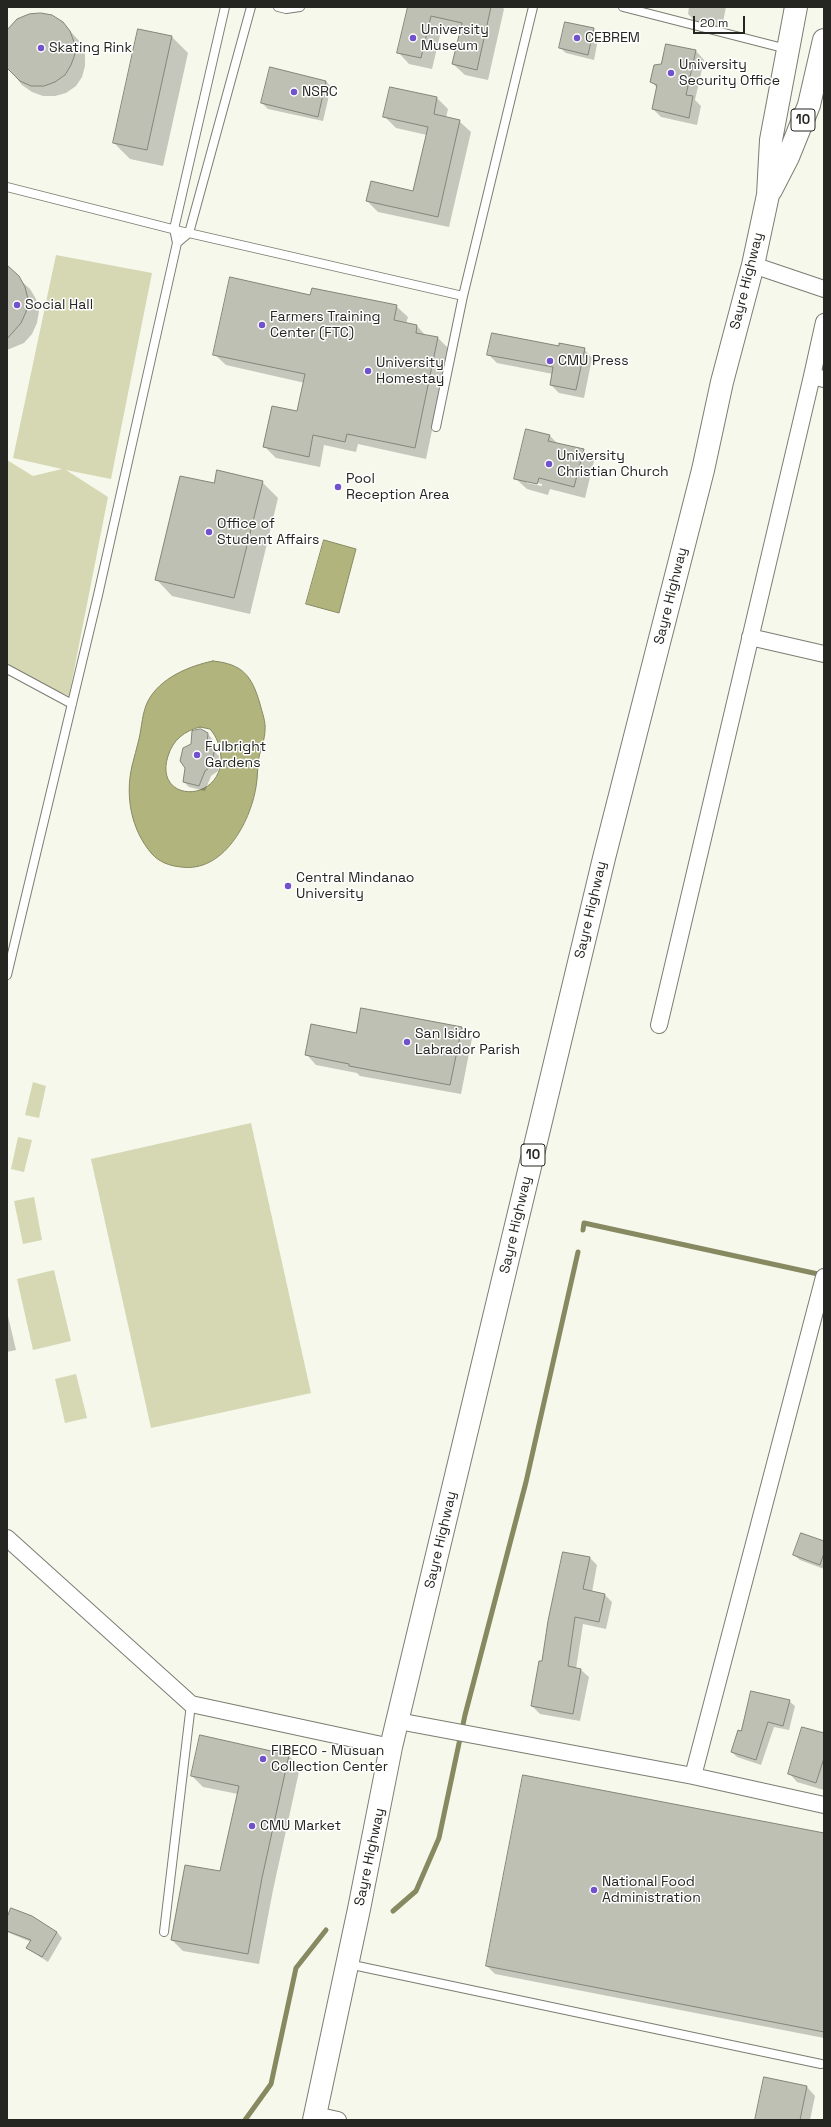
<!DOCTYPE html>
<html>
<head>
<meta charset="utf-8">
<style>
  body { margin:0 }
  #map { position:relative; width:831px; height:2127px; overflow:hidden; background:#f7f8ec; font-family:"Space Grotesk",sans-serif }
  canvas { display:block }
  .frame { position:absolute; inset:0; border:8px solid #252621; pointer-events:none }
  .scale { position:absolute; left:693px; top:16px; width:52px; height:18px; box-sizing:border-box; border:2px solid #252621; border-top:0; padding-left:5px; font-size:12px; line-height:14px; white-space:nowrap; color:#252621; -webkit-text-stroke:3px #fff; paint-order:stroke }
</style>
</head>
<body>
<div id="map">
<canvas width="831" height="2127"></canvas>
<div class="frame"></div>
<div class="scale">20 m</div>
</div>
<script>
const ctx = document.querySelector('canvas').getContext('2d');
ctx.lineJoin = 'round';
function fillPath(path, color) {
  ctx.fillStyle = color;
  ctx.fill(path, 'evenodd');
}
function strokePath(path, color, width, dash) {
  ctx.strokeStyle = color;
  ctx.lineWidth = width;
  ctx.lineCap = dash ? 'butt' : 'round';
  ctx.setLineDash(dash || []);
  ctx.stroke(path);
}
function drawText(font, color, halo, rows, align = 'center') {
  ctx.font = font + ' "Space Grotesk",sans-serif';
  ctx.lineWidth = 3;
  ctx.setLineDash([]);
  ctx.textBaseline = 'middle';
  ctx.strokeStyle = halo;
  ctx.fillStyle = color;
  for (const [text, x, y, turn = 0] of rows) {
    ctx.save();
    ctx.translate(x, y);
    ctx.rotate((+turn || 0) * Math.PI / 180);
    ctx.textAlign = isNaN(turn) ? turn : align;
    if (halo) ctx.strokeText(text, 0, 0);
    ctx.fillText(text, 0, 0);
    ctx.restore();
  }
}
fillPath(new Path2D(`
  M56,255L152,273L111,479L66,470L108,497L69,696L7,668V460L33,476L62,469L13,458Z
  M33,1082L46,1086L39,1118L25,1115Z
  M251,1123L311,1393L151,1428L91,1159Z
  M18,1137L32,1140L24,1172L11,1169Z
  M34,1197L42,1240L23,1244L14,1201Z
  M54,1270L71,1341L33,1350L17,1279Z
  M76,1374L87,1418L65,1423L55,1379Z`), '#d5d8b3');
const water = new Path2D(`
  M324,540L356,549L339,613L306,604Z
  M213,661C243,664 252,676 260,704C262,712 266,722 265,730C265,739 261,748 259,757C257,767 258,777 256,787C250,823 223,873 181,867C170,866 159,862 152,854C131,830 125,796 132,766C134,757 137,748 139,739C142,726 142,713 148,701C160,678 189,666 213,661ZM200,727L210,729C217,737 220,746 221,757C222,804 153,803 168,756C173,740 184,731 200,727Z`);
fillPath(water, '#b1b47d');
strokePath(water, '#878961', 1);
fillPath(new Path2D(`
  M409,7H502L504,9L488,80L465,75L453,64L461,31L442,27L432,69L409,64L398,52Z
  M689,7H726L722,27L696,22L688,14Z
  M62,22L81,43L85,54V66L82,77L76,86L66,93L55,96H43L32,92L22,85L7,66V32Z
  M593,29L599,34L594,60L566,53L560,48Z
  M139,30L172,37L188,53L163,166L130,159L114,143Z
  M696,51L704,60L695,100L701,106L697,125L661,117L653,109L657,88L651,81L662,65Z
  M271,69L326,81L331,87L323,121L268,109L262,103Z
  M437,98L448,109L446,118L459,121L471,132L449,227L378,212L367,201L414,192L427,135L396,128L384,116Z
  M7,268L30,289L36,299L39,311L37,323L32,334L24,343L7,350Z
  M311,296L396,306L408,317L406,324L417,326L426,336L438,338L449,349L426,459L358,444L356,452L324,445L320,467L276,458L265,447L298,413L305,383L226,365L214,354Z
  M560,347L584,349L592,358L584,398L559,393L551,385L553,374L497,363L488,354Z
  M549,435L558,444L583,450L594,461L585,498L550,489L548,495L527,489L515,478ZM527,481L542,484V486L527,483Z
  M262,482L278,498L250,614L172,596L156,579L215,485Z
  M208,734L213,740L212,749L219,756L218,771L211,776L205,791L189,787L184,782L191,745Z
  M462,1028L472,1038L461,1094L360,1076L357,1073L316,1065L306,1054L357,1034Z
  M7,1312L16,1350L7,1352Z
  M824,1542V1569L800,1560L794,1555Z
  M590,1558L597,1565L592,1592L604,1594L612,1602L606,1629L583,1624L576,1669L581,1670L589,1677L580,1721L540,1714L532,1706Z
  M789,1701L795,1706L789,1730L774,1727L761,1765L737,1757L732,1752L742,1732Z
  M824,1734V1790L797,1782L789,1773Z
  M289,1756L300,1767L273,1890L259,1964L183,1951L172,1940L221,1872L238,1794L203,1787L192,1776Z
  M824,1834V2038L495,1974L487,1966Z
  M7,1921L57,1932L62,1938L48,1962L27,1948L31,1942L7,1932Z
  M764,2079L807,2087L815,2096L810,2120H756Z`), '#0003');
strokePath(new Path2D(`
  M583,1230L584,1223L818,1274
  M393,1911L416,1891L439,1838L465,1715L526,1482L578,1252
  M245,2120L271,2084L296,1968L326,1930`), '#878961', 5);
const building = new Path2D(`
  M408,7H491L477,70L452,64L462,23L431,16L421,58L397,53Z
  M41,13L52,15L63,22L70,31L74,42L75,54L71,65L65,75L55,82L44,86H31L20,81L7,68V30L17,19L29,14Z
  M565,22L594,28L588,55L559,48Z
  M138,29L172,36L147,150L113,143Z
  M666,44L696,50L686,95L693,96L689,118L652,109L657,85L650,82L654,65L661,64Z
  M270,67L326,81L318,117L261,103Z
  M390,87L437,97L434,114L460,120L438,217L366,201L371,181L413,191L428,127L383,117Z
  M7,265L19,276L25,287L28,299L26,312L21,323L7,339Z
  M230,277L310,295L312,288L397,305L394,320L417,325L416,333L438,337L415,448L347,434L345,442L313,435L309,457L263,447L272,406L297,411L305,374L213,355Z
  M492,333L559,346V343L585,348L576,390L550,385L553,367L487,355Z
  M526,429L550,435L548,441L584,449L574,487L539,478L537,484L514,479Z
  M217,470L263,481L234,598L155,580L180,476L214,483Z
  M201,729L208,733L207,744L214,750L213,765L205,771L199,786L183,782L185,768L180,761L183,748L191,744L192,731Z
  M361,1008L462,1027L450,1085L349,1066V1064L305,1055L311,1024L356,1033Z
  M801,1533L824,1541V1553L820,1565L793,1555Z
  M563,1552L590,1557L583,1589L605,1594L599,1622L575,1617L568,1666L581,1669L573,1714L531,1706L539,1661H542L548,1621Z
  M751,1691L790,1700L783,1726L768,1722L756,1760L731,1752L738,1730L741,1731Z
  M802,1727L824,1733V1758L816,1783L788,1774Z
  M200,1735L289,1755L262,1878L248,1954L171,1940L185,1865L220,1871L239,1786L191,1776Z
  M523,1775L824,1833V2032L486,1966Z
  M11,1908L32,1916L57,1932L42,1957L26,1948L31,1940L7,1931V1918Z
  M764,2077L807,2086L800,2120H755Z`);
fillPath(building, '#bfc0b4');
strokePath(building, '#84857a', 1);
const service = new Path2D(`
  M278,7L286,9L300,7
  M623,7L787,49
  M7,187L180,231L463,296
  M177,243L189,233L251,7
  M436,427L463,296L533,7
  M7,669L72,704
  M7,975L98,595L177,243L174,229L225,7
  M164,1932L191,1704
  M348,1964L821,2064`);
const minor = new Path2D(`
  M753,265L824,289
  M824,322L812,376L824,379
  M750,637L824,654
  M659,1025L812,376
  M7,1538L191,1704L391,1747
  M398,1721L693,1776L824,1805
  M693,1776L824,1277
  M315,2115L338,2120`);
const trunk = new Path2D(`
  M771,190L788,157L809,105L824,40
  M314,2120L359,1909L391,1747L604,858L703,470L722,382L753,265L768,195L771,140L796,7`);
strokePath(service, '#7c7d73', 10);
strokePath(minor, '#7c7d73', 18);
strokePath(trunk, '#7c7d73', 24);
strokePath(service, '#fff', 8);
strokePath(minor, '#fff', 16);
strokePath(trunk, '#fff', 22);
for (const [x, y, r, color] of [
  [413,38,4,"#7152cc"],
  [577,38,4,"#7152cc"],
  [41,48,4,"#7152cc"],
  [671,73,4,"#7152cc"],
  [294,92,4,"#7152cc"],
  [17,305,4,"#7152cc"],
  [262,325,4,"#7152cc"],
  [550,361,4,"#7152cc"],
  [368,371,4,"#7152cc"],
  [549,464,4,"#7152cc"],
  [338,487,4,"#7152cc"],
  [209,532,4,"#7152cc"],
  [197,755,4,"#7152cc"],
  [288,886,4,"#7152cc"],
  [407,1042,4,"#7152cc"],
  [263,1759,4,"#7152cc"],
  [252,1826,4,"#7152cc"],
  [594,1890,4,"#7152cc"]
]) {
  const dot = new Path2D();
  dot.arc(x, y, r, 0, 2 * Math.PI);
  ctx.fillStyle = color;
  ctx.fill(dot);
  strokePath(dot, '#fff', 1.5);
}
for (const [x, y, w] of [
  [803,120,24],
  [533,1155,24]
]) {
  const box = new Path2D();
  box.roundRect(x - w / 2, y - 11, w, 22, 3);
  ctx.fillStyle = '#fff';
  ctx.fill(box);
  strokePath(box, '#252621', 1);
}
drawText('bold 13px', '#252621', null, [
  ["10",803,120],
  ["10",533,1155]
]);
drawText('14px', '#252621', '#fff', [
  ["University",421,30],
  ["Museum",421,46],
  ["CEBREM",585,38],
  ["Skating Rink",49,48],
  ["University",679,65],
  ["Security Office",679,81],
  ["NSRC",302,92],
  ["Social Hall",25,305],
  ["Farmers Training",270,317],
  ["Center (FTC)",270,333],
  ["CMU Press",558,361],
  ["University",376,363],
  ["Homestay",376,379],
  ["University",557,456],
  ["Christian Church",557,472],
  ["Pool",346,479],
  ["Reception Area",346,495],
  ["Office of",217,524],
  ["Student Affairs",217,540],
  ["Fulbright",205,747],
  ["Gardens",205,763],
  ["Central Mindanao",296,878],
  ["University",296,894],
  ["San Isidro",415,1034],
  ["Labrador Parish",415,1050],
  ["FIBECO - Musuan",271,1751],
  ["Collection Center",271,1767],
  ["CMU Market",260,1826],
  ["National Food",602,1882],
  ["Administration",602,1898]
], 'left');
drawText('14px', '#252621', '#fff', [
  ["Sayre Highway",747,281,-76],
  ["Sayre Highway",671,596,-76],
  ["Sayre Highway",591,910,-77],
  ["Sayre Highway",516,1225,-77],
  ["Sayre Highway",441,1540,-77],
  ["Sayre Highway",370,1857,-78]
]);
</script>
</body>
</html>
